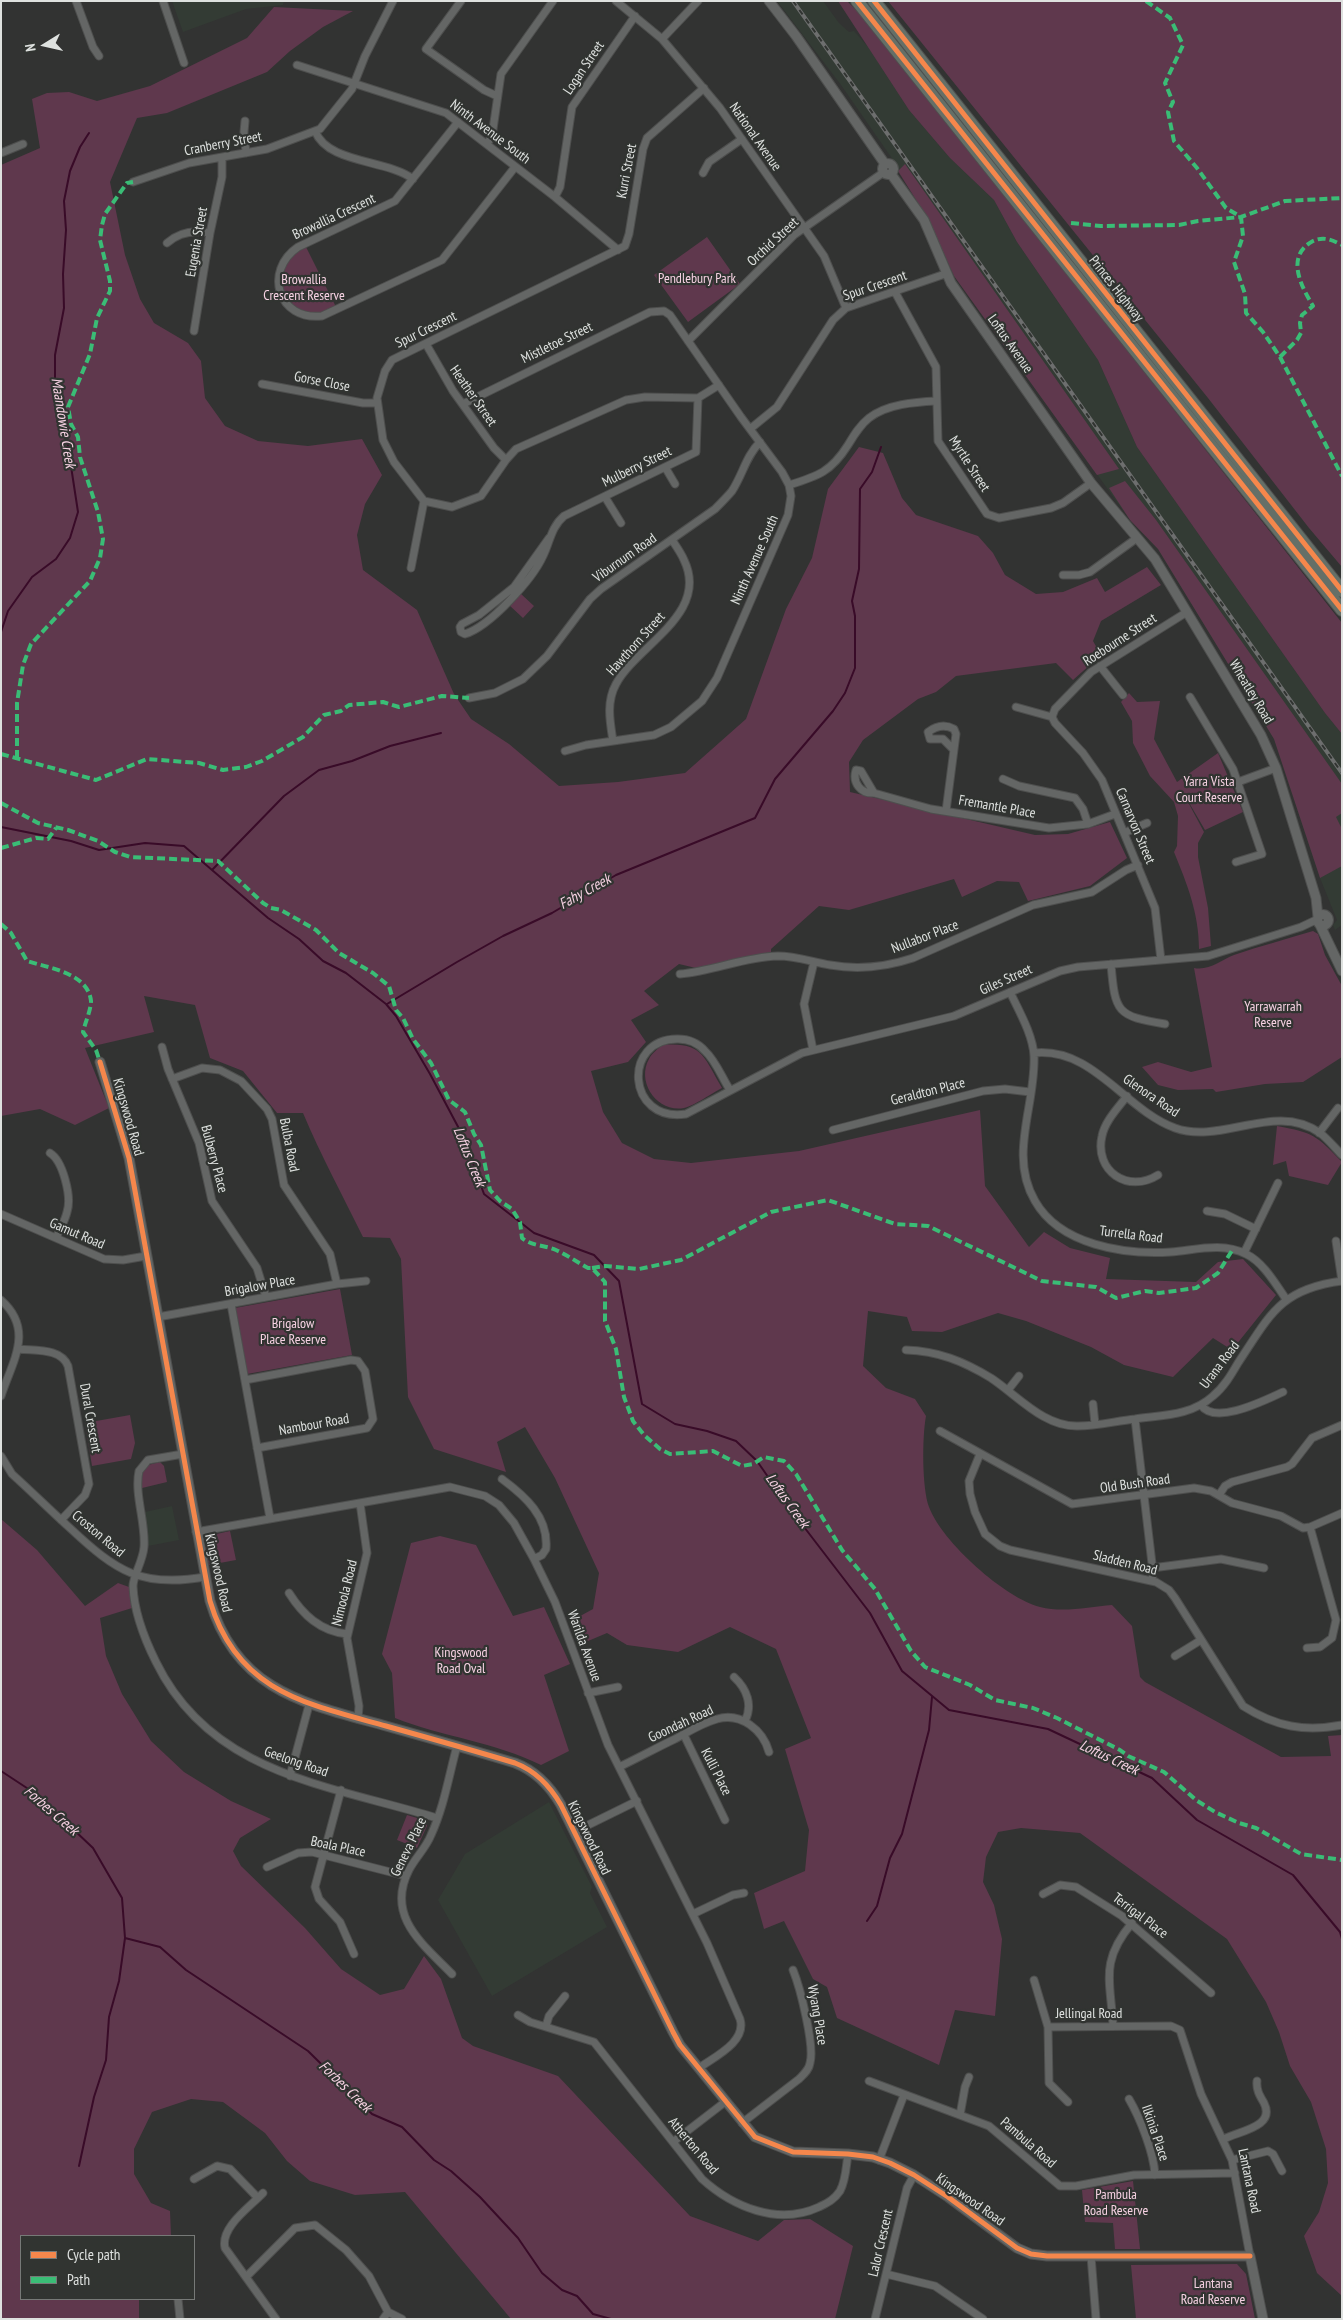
<!DOCTYPE html>
<html>
<head>
<meta charset="utf-8">
<style>
  body { margin:0 }
  #map { position:relative; width:1343px; height:2320px; overflow:hidden; background:#323332; font-family:"PT Sans Narrow",sans-serif }
  canvas { display:block }
  .frame { position:absolute; inset:0; border:2px solid #dee1df; pointer-events:none }
  .legend { position:absolute; left:20px; top:2235px; width:175px; height:65px; box-sizing:border-box; background:#313431; border:1px solid #767977; margin:0; padding:6px 9px; list-style:none; font-size:15px; color:#dee1df }
  .legend li { display:flex; align-items:center; gap:10px; height:25px }
  .legend b { width:25px; border:1px solid #767977 }
  .north { position:absolute; left:20px; top:20px; width:50px; height:50px; -webkit-text-stroke:4px #313431; paint-order:stroke; rotate:260deg; font-size:14px; font-weight:700; line-height:20px; text-align:center; color:#dee1df }
  .north::after { content:''; display:block; margin:auto; width:18px; height:22px; background:#dee1df; clip-path:polygon(50% 0,100% 100%,50% 72%,0 100%) }
</style>
</head>
<body>
<div id="map">
<canvas width="1343" height="2320"></canvas>
<div class="frame"></div>
<ul class="legend">
<li><b style="height:6px;background:#f5874c"></b>Cycle path</li>
<li><b style="height:6px;background:#3abd76"></b>Path</li>
</ul>
<div class="north">N</div>
</div>
<script>
const ctx = document.querySelector('canvas').getContext('2d');
ctx.lineJoin = 'round';
function fillPath(path, color) {
  ctx.fillStyle = color;
  ctx.fill(path, 'evenodd');
}
function strokePath(path, color, width, dash) {
  ctx.strokeStyle = color;
  ctx.lineWidth = width;
  ctx.lineCap = dash ? 'butt' : 'round';
  ctx.setLineDash(dash || []);
  ctx.stroke(path);
}
function drawText(font, color, halo, rows, align = 'center') {
  ctx.font = font + ' "PT Sans Narrow",sans-serif';
  ctx.lineWidth = 4.5;
  ctx.setLineDash([]);
  ctx.textBaseline = 'middle';
  ctx.strokeStyle = halo;
  ctx.fillStyle = color;
  for (const [text, x, y, turn = 0] of rows) {
    ctx.save();
    ctx.translate(x, y);
    ctx.rotate((+turn || 0) * Math.PI / 180);
    ctx.textAlign = isNaN(turn) ? turn : align;
    if (halo) ctx.strokeText(text, 0, 0);
    ctx.fillText(text, 0, 0);
    ctx.restore();
  }
}
fillPath(new Path2D(`
  M172,1H284L283,5L246,9L183,32Z
  M777,1H823L839,23L849,32L854,31L869,48L909,110L950,158L994,200L1017,242L1098,360L1137,447L1325,713L1342,734V925L1335,930L1333,925L1337,920L1320,878L1274,739L1158,549L1130,520L954,276L928,219L891,157L841,85Z
  M172,1506L179,1540L148,1546L145,1512Z
  M549,1802L592,1887L590,1893L607,1927L492,1996L438,1900L465,1854Z`), '#333b34');
fillPath(new Path2D(`
  M838,1H847L869,23L1342,623V734L1325,713L1137,447L1098,360L1017,242L994,200L950,158L909,110Z
  M888,1H1342V567L1309,528L1208,398Z
  M274,7L353,11L323,27L290,51L267,72L167,113L137,118L110,182L125,255L140,299L154,323L188,343L201,361L205,398L225,426L258,441L308,446L362,439L382,475L365,504L357,535L363,570L417,610L454,694L471,719L509,744L559,786L618,782L685,773L746,719L786,609L812,558L828,489L859,447L883,453L902,498L916,515L978,536L993,553L1005,575L1036,594L1063,592L1097,578L1105,592L1147,567L1161,585L1101,621L1093,641L1101,655L1073,680L1056,663L956,676L936,692L918,699L863,740L849,762L850,792L1035,835L1068,834L1110,822L1127,858L1090,886L1028,901L1019,882L997,881L962,897L954,879L849,910L819,906L771,949V952L696,968L679,964L644,991L659,1005L631,1020L646,1042L628,1062L591,1071L603,1112L622,1143L654,1159L691,1163L799,1151L980,1110L985,1186L1029,1247L1044,1232L1070,1248L1110,1258L1106,1279L1196,1282L1218,1262L1243,1259L1276,1295L1232,1350L1213,1338L1173,1377L1124,1365L1091,1347L1026,1321L998,1313L942,1332L912,1331L907,1317L868,1311L863,1366L886,1388L915,1399L926,1416C922,1437 922,1488 929,1507C942,1542 1005,1598 1040,1607C1063,1613 1089,1607 1112,1605L1132,1626L1140,1677L1145,1682L1281,1757L1331,1756L1328,1736L1342,1735V2296L1317,2273L1304,2236L1319,2212L1328,2183L1326,2149L1311,2102L1290,2066L1279,2032L1266,2002L1227,1939L1080,1833L1021,1828L998,1832L986,1857L983,1882L994,1905L1002,1939L995,2016L955,2010L939,2065L837,2018L827,1987L813,1979L784,1921L764,1929L754,1893L805,1871L809,1830L785,1749L811,1738L776,1649L730,1627L678,1652L627,1645L607,1633L581,1644L571,1621L593,1609L599,1573L555,1478L525,1427L497,1442L506,1472L434,1449L408,1397L401,1259L390,1238L363,1237C343,1196 321,1156 303,1113H277L243,1071L210,1058L195,1005L144,996L154,1032L85,1048L109,1108L75,1125L40,1109L1,1116V165L40,148L32,99L47,93L69,92L97,101L150,86L247,38Z
  M905,164L1119,469L1097,475L954,276L928,219L898,171Z
  M707,237L740,284L688,322L654,275Z
  M306,247L336,307C331,309 326,312 321,313C281,323 265,263 306,247Z
  M1125,481L1156,520L1342,784V813L1336,817L1342,829V866L1320,878L1274,739L1158,549L1130,520L1109,488Z
  M520,593L534,606L523,618L509,605Z
  M1129,693L1137,702L1160,701L1154,739L1177,782L1218,753L1243,812L1205,830L1181,789L1204,832L1198,843V857L1208,908L1211,946L1199,949C1199,913 1187,884 1174,852L1177,846L1178,816L1174,802L1150,776L1133,743L1132,721L1121,702Z
  M1313,931L1318,934L1325,955L1342,986V1057L1303,1082L1265,1084L1216,1092L1213,1089L1178,1090L1158,1085L1142,1067L1158,1062L1191,1072L1212,1067L1194,968C1209,971 1221,960 1234,955C1260,946 1287,939 1313,931Z
  M662,1045C703,1042 703,1056 722,1088C712,1093 694,1106 684,1108C657,1113 636,1082 649,1059C652,1053 658,1049 662,1045Z
  M1277,1126C1314,1133 1316,1135 1342,1162L1328,1185L1289,1176L1286,1161L1273,1165Z
  M340,1289L352,1355L247,1374L235,1308Z
  M130,1415L135,1443L131,1459L92,1466L85,1423Z
  M160,1462L164,1466L167,1482L142,1488V1472L148,1465Z
  M1,1519L37,1550L85,1606L118,1583L129,1587L132,1608L100,1618L106,1656L122,1694L151,1741L184,1772L231,1801L271,1819L240,1838L233,1851L241,1866L305,1928L341,1969L380,1995L404,1989L424,1956L441,1979L462,2038L473,2046L558,2076L690,2216L758,2241L784,2220L810,2219L853,2246L835,2319H511L405,2192L355,2195L310,2181L287,2161L265,2133L223,2102L191,2099L152,2112L134,2149V2174L151,2203L170,2211L171,2236H21V2299H139V2319H1Z
  M230,1531L236,1560L209,1565L203,1537Z
  M440,1536L476,1545L513,1616L544,1607L570,1664L544,1675L569,1751L541,1765C495,1742 443,1737 395,1718L392,1673L382,1654L411,1543Z
  M407,1815L427,1821V1826L417,1848L397,1840Z
  M1133,2181L1140,2249H1115L1113,2223L1085,2222L1082,2190Z
  M1237,2264L1246,2274L1255,2319H1136L1131,2265Z`), '#5f384d');
strokePath(new Path2D(`
  M1,632L8,611L32,577L56,559L70,538L78,512L65,427L55,381V355L64,308L63,274L66,230L64,201L70,171L80,147L89,133
  M1,827L71,841L99,850L145,843L184,846L268,918L299,939L323,961L346,973L386,1004L396,1016L430,1074L464,1138L484,1194L534,1233L594,1255L619,1281L642,1404L675,1424L707,1431L736,1441L757,1461L791,1510L870,1613L902,1671L949,1710L1048,1729L1152,1778L1197,1820L1293,1875L1340,1932L1342,1939
  M212,870L284,796L319,770L352,761L390,746L441,733
  M387,1004L457,962L503,936L552,913L616,875L755,818L775,779L833,711L845,693L855,668V616L852,601L859,569L860,489L872,472L881,447
  M1,1771L36,1794L93,1848L122,1898L125,1938L119,1981L109,2017L106,2060L94,2097L79,2166
  M867,1921L877,1906L890,1858L902,1834L929,1730L932,1697
  M125,1938L160,1947L186,1970L308,2051L372,2114L402,2127L434,2160L451,2171L480,2197L518,2238L542,2273L562,2290L577,2296L593,2314L611,2319`), '#390b28', 2);
const street = new Path2D(`
  M76,1L93,47L99,56
  M163,1L184,63
  M461,1L426,49L484,90L497,96
  M616,1L662,39L720,108L824,256L846,308
  M662,39L698,1
  M297,65L446,113L555,197L618,250
  M704,88L647,138L643,149L629,234L625,246L398,357L392,360L385,371L377,398L383,440L394,462L424,501L452,507L481,496L506,460L516,449L626,400L645,397L698,398L719,385
  M245,121L244,132L246,153
  M458,122L395,201L298,247C263,271 278,321 322,316L442,260L515,167
  M315,131C328,164 386,159 413,179
  M487,144L492,136L501,74L553,1
  M1,153L23,144
  M703,173L709,162L742,139
  M133,182L189,163L267,149L320,129L352,89L365,56L393,1
  M555,197L560,187L572,107L635,16
  M167,243C179,232 195,230 210,233
  M895,292L936,367L938,441L987,514L999,518L1051,508L1063,503L1091,483
  M194,331L210,233L222,177V157
  M688,341L794,235L884,172
  M426,344L453,391L494,448L506,460
  M262,384L363,403H377
  M463,404L650,312L664,311L670,315L741,417L782,472L789,485L791,496L788,515L717,678L702,701L671,727L654,735L586,745L565,751
  M750,429L777,407L833,320L846,308L945,274
  M665,467L675,484
  M789,485C818,476 831,472 848,445C854,435 860,425 869,418C887,404 915,402 937,401
  M605,497L621,523
  M549,538L514,587L479,615L462,624L460,627L461,632L465,634C490,626 532,580 543,556C550,542 551,527 564,516L696,452L698,398
  M411,568L424,501
  M1063,575H1079L1090,572L1137,538
  M1100,666L1123,695
  M1190,697L1233,769L1262,854L1236,862
  M469,698L495,693L523,679L547,656L590,599L601,589L715,509C721,503 727,497 732,491C743,474 746,456 760,442
  M1016,707L1052,717
  M1052,717L1055,723L1083,753L1102,780L1155,908L1161,960
  M1052,717L1055,709L1091,672L1187,612
  M613,741C610,722 606,702 616,684C637,645 710,614 684,560C681,553 676,546 672,540
  M1003,779L1019,786L1075,798L1083,809L1088,824
  M1238,782L1276,768
  M874,793L861,771L856,770C852,783 861,794 874,793L931,809L1049,828L1088,824L1115,814
  M946,811L956,734L954,729C945,724 936,726 928,732L930,739H943L953,749
  M1124,833L1147,823
  M1111,964C1115,1013 1117,1016 1165,1024
  M680,974C713,971 744,957 778,956C796,956 812,962 830,965C858,970 886,967 913,958L1033,905L1092,892L1126,870L1138,865
  M1010,992C1019,1011 1033,1035 1034,1056C1036,1105 1008,1155 1035,1201C1060,1245 1124,1255 1171,1252C1196,1250 1222,1242 1246,1254C1263,1262 1275,1283 1286,1299
  M162,1047L168,1069L199,1143L212,1201L257,1268L266,1297
  M813,1050L804,1004L814,962
  M1034,1053C1093,1047 1124,1109 1175,1128C1222,1145 1275,1101 1320,1133C1328,1139 1335,1148 1342,1155
  M172,1079L202,1068L220,1070L241,1081L267,1109L272,1119L284,1185L330,1254L337,1284
  M730,1090C722,1078 716,1061 705,1051C698,1043 688,1039 678,1039C622,1038 626,1123 686,1114L802,1053L954,1016L1060,971L1078,967L1208,956L1301,927L1318,919
  M1127,1096C1118,1108 1105,1121 1102,1136C1094,1171 1128,1194 1158,1175
  M833,1130L983,1091L1005,1089L1030,1092
  M1319,1133L1338,1108
  M50,1153C63,1161 72,1197 67,1212C65,1221 60,1229 56,1238
  M1207,1211L1225,1214L1256,1229
  M1,1214L104,1259L123,1260L146,1256
  M1336,1241L1342,1281
  M1244,1253L1278,1183
  M1,1300C35,1330 12,1362 1,1396
  M231,1304L270,1518
  M158,1317L337,1284L366,1281
  M19,1349C36,1351 61,1348 68,1366L89,1484L85,1495L61,1520
  M906,1350C938,1351 963,1361 991,1378C1018,1396 1044,1427 1078,1426C1097,1426 1116,1421 1135,1419C1162,1415 1191,1416 1213,1396C1224,1387 1231,1375 1238,1363C1270,1315 1280,1289 1342,1281
  M245,1380L351,1360L358,1361L365,1371L373,1419L367,1428L257,1448
  M1008,1390L1019,1376
  M1093,1404L1095,1424
  M1201,1405C1215,1426 1265,1400 1283,1392
  M1135,1419L1153,1572L1152,1580
  M940,1431L1072,1504L1194,1488L1211,1491L1232,1503L1281,1516L1303,1528L1310,1527L1342,1513
  M183,1454L148,1460L139,1471C134,1494 146,1523 144,1547C143,1561 133,1576 133,1586C134,1612 145,1640 156,1662C211,1775 330,1785 437,1818
  M980,1454L969,1481L970,1494L975,1512L985,1534L1000,1546L1010,1550L1156,1582L1169,1590L1175,1598L1243,1706C1276,1727 1305,1732 1342,1725
  M1,1456L12,1474C32,1492 51,1511 71,1529C116,1571 141,1588 205,1577
  M502,1479C525,1496 549,1517 546,1549L542,1555L534,1559
  M1219,1495L1225,1486L1232,1482L1287,1467L1292,1464L1312,1438L1342,1425
  M196,1532L450,1487L485,1496L499,1505L514,1523L534,1559L555,1602L608,1745L707,1943L740,2019C747,2042 714,2057 699,2068
  M1152,1568L1221,1559L1264,1568
  M289,1593C303,1615 320,1631 347,1634
  M1307,1648L1320,1647L1332,1638L1336,1620L1310,1527
  M1175,1656L1201,1640
  M734,1677C747,1689 753,1705 745,1721
  M588,1693L618,1687
  M358,1719L359,1706L347,1638L367,1553L360,1503
  M684,1735L725,1820
  M619,1767C638,1758 656,1748 675,1739C688,1732 702,1723 717,1719C741,1712 763,1730 769,1752
  M290,1776L309,1705
  M341,1790L315,1887L319,1899L340,1922L354,1954
  M574,1832L637,1801
  M267,1867L298,1853L312,1852L406,1876
  M1043,1894L1060,1885L1076,1887L1122,1916L1211,1993
  M693,1914L733,1895L744,1893
  M452,1974C424,1945 385,1917 409,1870C415,1858 426,1848 431,1835C444,1807 449,1775 457,1746
  M1034,1980L1048,2027L1171,2026L1180,2030L1201,2094L1232,2160L1250,2256
  M518,2015L530,2022L594,2042L702,2179C733,2207 778,2226 819,2207C827,2203 834,2200 840,2191C846,2180 846,2167 848,2154
  M546,2026L549,2016L565,1996
  M1113,2026C1111,1982 1099,1962 1132,1923
  M1048,2027L1049,2083L1068,2102
  M869,2081L989,2126L1060,2186H1076L1134,2175L1235,2173
  M1129,2099C1140,2118 1154,2153 1155,2175
  M960,2115L965,2087L969,2077
  M742,2123L799,2079C804,2074 809,2070 810,2063C815,2046 800,1987 793,1970
  M1224,2139C1239,2131 1276,2127 1264,2103C1260,2096 1256,2090 1257,2081
  M673,2142L725,2102
  M879,2160L904,2095
  M1232,2160L1268,2151L1273,2154L1282,2171
  M194,2179L217,2166L230,2169L258,2198
  M263,2193C250,2207 220,2227 225,2248L276,2319
  M1091,2256L1096,2319
  M886,2274L935,2286L983,2319
  M246,2277L295,2228L315,2225L346,2250L369,2276L388,2312L402,2319
  M178,2299L180,2319
  M383,2319L388,2312
  M875,2319L907,2188L914,2175`);
const secondary = new Path2D(`
  M769,1L796,36L885,164
  M882.5 169a5.5 5.5 0 1 1 11 0a5.5 5.5 0 1 1-11 0Z
  M891,174L924,220L951,283L1091,483L1155,559L1261,735L1276,768L1316,898L1318,917
  M1317.5 920a5.5 5.5 0 1 1 11 0a5.5 5.5 0 1 1-11 0Z
  M1320,925L1342,971
  M100,1062L129,1158L210,1601C237,1692 307,1704 386,1726C429,1738 472,1750 515,1763C536,1771 550,1786 561,1805L673,2032L680,2045L755,2137L793,2152L848,2154L873,2157L890,2163L914,2175L948,2197L1017,2248L1031,2254L1047,2256H1250L1263,2319`);
const highway = new Path2D(`
  M857,1L1342,610
  M874,1L1342,591`);
strokePath(street, '#4e4f4e', 9);
strokePath(secondary, '#4e4f4e', 11);
strokePath(highway, '#4e4f4e', 14);
strokePath(street, '#646665', 7);
strokePath(secondary, '#646665', 9);
strokePath(highway, '#656f67', 12);
const rail = new Path2D(`
  M793,1L1342,773`);
strokePath(rail, '#6d6e6e', 4);
strokePath(rail, '#313431', 2, [5.5]);
strokePath(new Path2D(`
  M1146,1L1170,18L1183,45L1165,83L1173,102L1168,112L1174,141L1197,168L1226,208L1241,217L1243,236L1234,262L1245,294L1246,313L1263,332L1280,357L1342,476
  M1071,223L1101,226L1179,225L1198,221L1241,217L1285,201L1342,198
  M1280,357L1297,340L1301,333L1300,323L1302,315L1313,306C1301,286 1285,256 1313,241C1324,236 1332,240 1342,245
  M1,754L96,780L147,759L199,763L223,770L246,767L262,761L303,737L324,715L341,711L349,705L383,702L399,707L442,696L469,698
  M17,758V703L23,665L31,644L90,581L100,558L103,539L98,512L80,457L78,437L71,424L68,407L90,354L97,318L110,291V281L100,240L102,225L105,214L127,183L133,182
  M1,803L38,823L68,830L98,841L115,852L130,857L218,861L263,903L271,908L281,910L316,930L339,953L373,973L389,986L396,1010L403,1018L413,1039L431,1063L449,1100L465,1112L474,1134L481,1145L490,1190L500,1201L512,1209L520,1222L522,1238C531,1246 545,1245 556,1250C567,1255 577,1262 588,1268H592L605,1282V1321L616,1349L624,1397L633,1421L644,1435L660,1449L670,1454L713,1451L742,1466L753,1464L764,1457L784,1461L796,1474L842,1550L875,1589L911,1651L925,1667L970,1685L995,1700L1033,1708L1057,1718L1120,1750L1128,1756L1164,1772L1196,1800L1215,1812L1239,1823L1256,1828L1301,1854L1342,1860
  M1,848L36,838L48,839L56,828
  M1,924L11,933L27,961C49,968 88,973 91,1001C91,1010 85,1023 83,1032L96,1050L100,1062
  M592,1268L605,1266L639,1269L681,1260L771,1212L828,1200L895,1224L928,1226L1042,1281L1096,1287L1116,1298L1145,1291L1159,1293L1196,1288L1218,1273L1233,1249`), '#3abd76', 4, [8, 4]);
strokePath(new Path2D(`
  M857,1L1342,610
  M874,1L1342,591
  M100,1062L129,1158L210,1601C237,1692 307,1704 386,1726C429,1738 472,1750 515,1763C536,1771 550,1786 561,1805L673,2032L680,2045L755,2137L793,2152L848,2154L873,2157L890,2163L914,2175L948,2197L1017,2248L1031,2254L1047,2256H1250`), '#f5874c', 5);
drawText('14px', '#dee1df', '#313431', [
  ["Logan Street",584,68,-56],
  ["Ninth Avenue South",490,132,37],
  ["National Avenue",755,137,55],
  ["Cranberry Street",223,144,-11],
  ["Kurri Street",627,171,-79],
  ["Browallia Crescent",334,217,-25],
  ["Eugenia Street",197,242,-80],
  ["Orchid Street",773,242,-43],
  ["Spur Crescent",875,286,-19],
  ["Princes Highway",1116,289,52],
  ["Spur Crescent",426,330,-26],
  ["Mistletoe Street",557,343,-26],
  ["Loftus Avenue",1010,344,55],
  ["Gorse Close",322,382,11],
  ["Heather Street",473,396,55],
  ["Myrtle Street",969,464,57],
  ["Mulberry Street",637,467,-26],
  ["Viburnum Road",625,558,-35],
  ["Ninth Avenue South",755,560,-66],
  ["Roebourne Street",1120,640,-33],
  ["Hawthorn Street",636,644,-48],
  ["Wheatley Road",1251,692,59],
  ["Fremantle Place",997,807,10],
  ["Carnarvon Street",1135,826,67],
  ["Nullabor Place",925,937,-21],
  ["Giles Street",1006,980,-24],
  ["Geraldton Place",928,1092,-14],
  ["Glenora Road",1151,1096,34],
  ["Kingswood Road",128,1117,74],
  ["Bulba Road",289,1145,79],
  ["Bulberry Place",214,1159,75],
  ["Gamut Road",77,1234,23],
  ["Turrella Road",1131,1235,7],
  ["Brigalow Place",260,1286,-10],
  ["Urana Road",1220,1365,-53],
  ["Dural Crescent",90,1418,80],
  ["Nambour Road",314,1425,-10],
  ["Old Bush Road",1135,1484,-8],
  ["Croston Road",98,1534,40],
  ["Sladden Road",1125,1563,14],
  ["Kingswood Road",218,1573,77],
  ["Nimoola Road",345,1593,-76],
  ["Warilda Avenue",584,1646,70],
  ["Goondah Road",681,1724,-25],
  ["Geelong Road",296,1762,19],
  ["Kulli Place",716,1772,63],
  ["Kingswood Road",589,1838,64],
  ["Boala Place",338,1847,12],
  ["Geneva Place",409,1847,-64],
  ["Terrigal Place",1140,1916,37],
  ["Jellingal Road",1089,2014],
  ["Wyang Place",817,2015,80],
  ["Ilkinia Place",1155,2133,71],
  ["Pambula Road",1028,2143,41],
  ["Atherton Road",693,2146,50],
  ["Lantana Road",1249,2181,78],
  ["Kingswood Road",970,2200,35],
  ["Lalor Crescent",881,2243,-77]
]);
drawText('14px', '#f7d2e3', '#313431', [
  ["Pendlebury Park",697,279],
  ["Browallia",304,280],
  ["Crescent Reserve",304,296],
  ["Yarra Vista",1209,782],
  ["Court Reserve",1209,798],
  ["Yarrawarrah",1273,1007],
  ["Reserve",1273,1023],
  ["Brigalow",293,1324],
  ["Place Reserve",293,1340],
  ["Kingswood",461,1653],
  ["Road Oval",461,1669],
  ["Pambula",1116,2195],
  ["Road Reserve",1116,2211],
  ["Lantana",1213,2284],
  ["Road Reserve",1213,2300]
]);
drawText('italic 15px', '#f7d2e3', '#313431', [
  ["Maandowie Creek",63,423,81],
  ["Fahy Creek",585,892,-29],
  ["Loftus Creek",469,1157,68],
  ["Loftus Creek",787,1501,54],
  ["Loftus Creek",1109,1758,25],
  ["Forbes Creek",51,1811,41],
  ["Forbes Creek",345,2087,44]
]);
</script>
</body>
</html>
